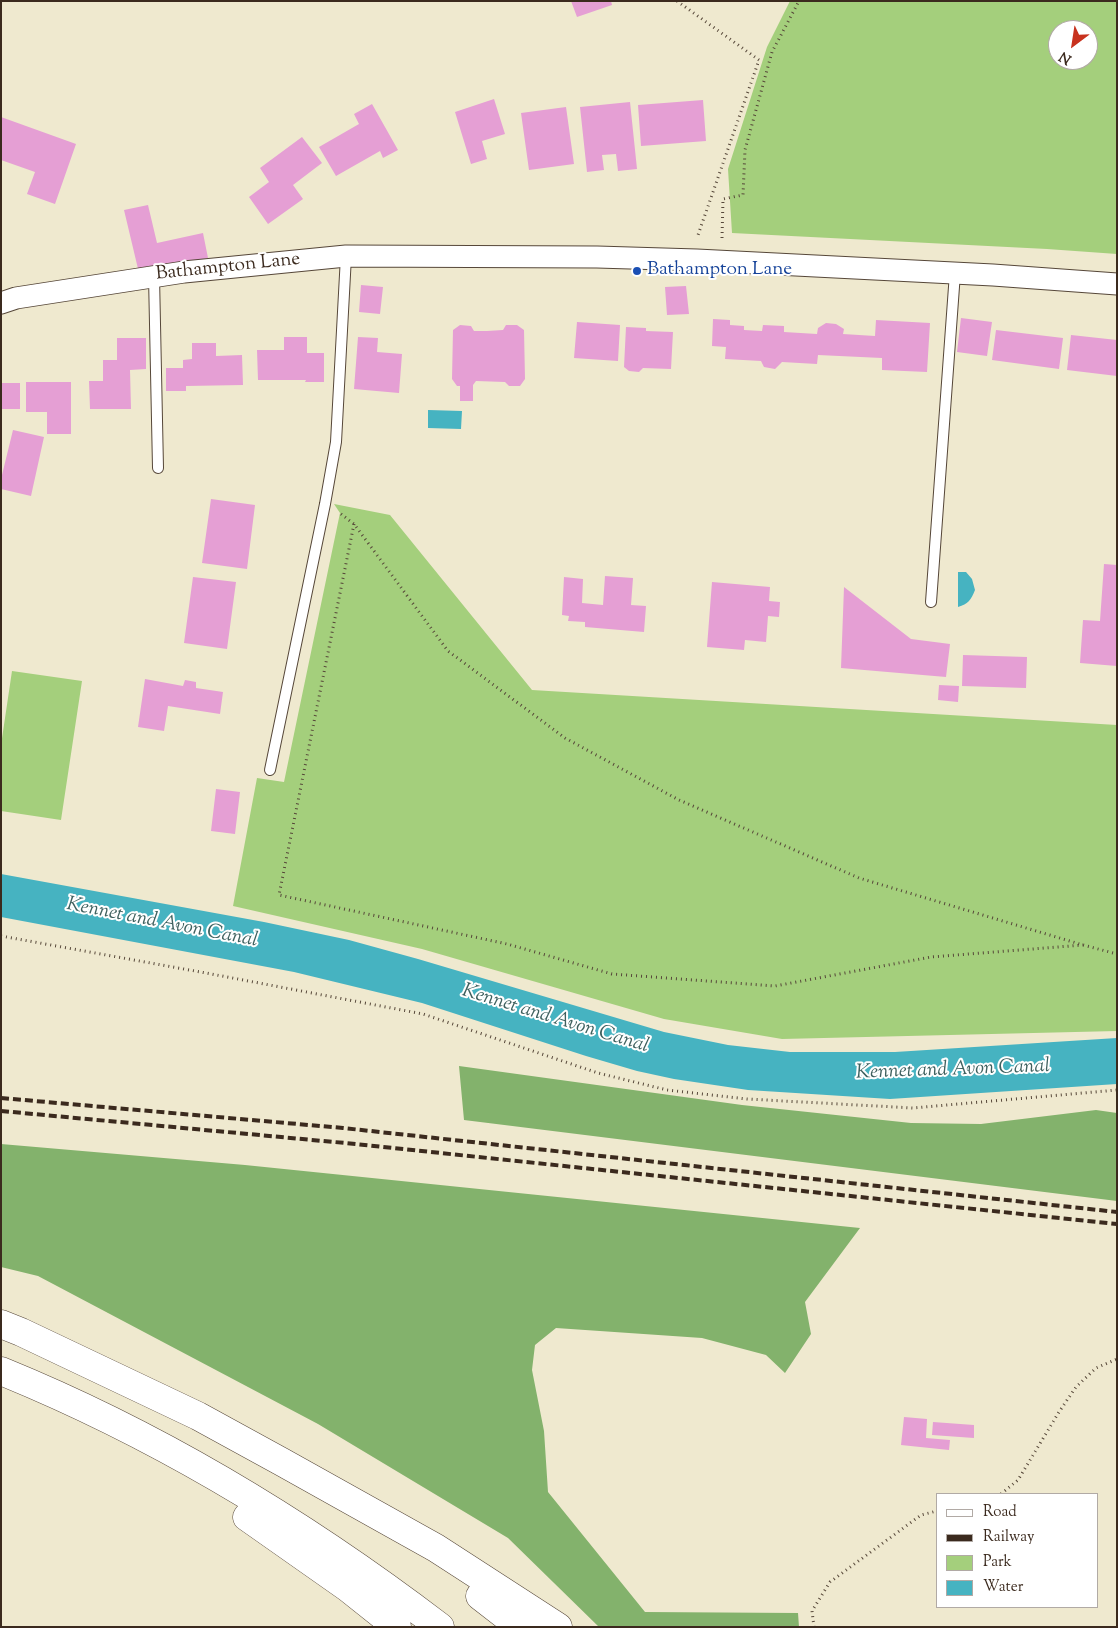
<!DOCTYPE html>
<html>
<head>
<meta charset="utf-8">
<style>
  body { margin:0 }
  #map { position:relative; width:1118px; height:1628px; overflow:hidden; background:#efe9cf; font-family:"Sorts Mill Goudy",serif }
  canvas { display:block }
  .frame { position:absolute; inset:0; border:2px solid #3b2a1e; pointer-events:none }
  .legend { position:absolute; left:936px; top:1493px; width:162px; height:115px; box-sizing:border-box; background:#fff; border:1px solid #b1aaa5; margin:0; padding:6px 9px; list-style:none; font-size:15px; color:#3b2a1e }
  .legend li { display:flex; align-items:center; gap:10px; height:25px }
  .legend b { width:25px; border:1px solid #b1aaa5 }
  .north { position:absolute; left:1048px; top:20px; width:50px; height:50px; box-sizing:border-box; background:#fff; border:1px solid #b1aaa5; border-radius:50%; rotate:211deg; font-size:14px; font-weight:700; line-height:20px; text-align:center; color:#3b2a1e }
  .north::after { content:''; display:block; margin:auto; width:18px; height:22px; background:#c8321e; clip-path:polygon(50% 0,100% 100%,50% 72%,0 100%) }
</style>
</head>
<body>
<div id="map">
<canvas width="1118" height="1628"></canvas>
<div class="frame"></div>
<ul class="legend">
<li><b style="height:6px;background:#fff"></b>Road</li>
<li><b style="height:6px;background:#3b2a1e"></b>Railway</li>
<li><b style="height:14px;background:#a4cf7c"></b>Park</li>
<li><b style="height:14px;background:#46b3c1"></b>Water</li>
</ul>
<div class="north">N</div>
</div>
<script>
const ctx = document.querySelector('canvas').getContext('2d');
ctx.lineJoin = 'round';
function fillPath(path, color) {
  ctx.fillStyle = color;
  ctx.fill(path, 'evenodd');
}
function strokePath(path, color, width, dash) {
  ctx.strokeStyle = color;
  ctx.lineWidth = width;
  ctx.lineCap = dash ? 'butt' : 'round';
  ctx.setLineDash(dash || []);
  ctx.stroke(path);
}
function drawText(font, color, halo, rows, align = 'center') {
  ctx.font = font + ' "Sorts Mill Goudy",serif';
  ctx.lineWidth = 4;
  ctx.setLineDash([]);
  ctx.textBaseline = 'middle';
  ctx.strokeStyle = halo;
  ctx.fillStyle = color;
  for (const [text, x, y, turn = 0] of rows) {
    ctx.save();
    ctx.translate(x, y);
    ctx.rotate((+turn || 0) * Math.PI / 180);
    ctx.textAlign = isNaN(turn) ? turn : align;
    if (halo) ctx.strokeText(text, 0, 0);
    ctx.fillText(text, 0, 0);
    ctx.restore();
  }
}
fillPath(new Path2D(`
  M790,1H1117V254L1047,249L732,233L728,169L767,47ZM1058,30H1088V60H1058Z
  M334,504L390,515L532,690L1117,725V1031L782,1039L664,1019L422,949L233,906L257,778L284,782L340,513Z
  M12,671L82,681L61,820L1,811V745Z`), '#a4cf7c');
fillPath(new Path2D(`
  M459,1066L742,1105L911,1123L981,1124L1096,1110L1117,1113V1201L464,1120Z
  M1,1144L245,1165L860,1228L805,1302L811,1334L785,1373L766,1355L702,1338L556,1328L535,1345L532,1370L544,1431L548,1492L645,1612L798,1613L799,1627H599L508,1538L318,1424L38,1276L1,1267Z`), '#83b26c');
fillPath(new Path2D(`
  M428,410L462,411L461,429L428,428Z
  M958,572H966L972,579L975,590C971,600 968,604 958,607Z
  M1,874L264,922L349,940L418,959L664,1032L728,1045L790,1052H895L1117,1038V1084L890,1099L748,1090L674,1079L637,1071L586,1056L422,1003L294,972L1,917Z`), '#46b3c1');
fillPath(new Path2D(`
  M571,1H611L612,5L577,17Z
  M494,99L505,134L482,141L487,159L471,164L455,112Z
  M703,100L706,141L641,146L638,105Z
  M630,102L637,169L618,171L616,154L602,155L604,170L587,172L580,107Z
  M372,104L398,150L383,158L380,151L336,176L319,147L359,124L354,114Z
  M566,107L574,164L529,170L521,113Z
  M1,117L76,144L55,204L27,194L35,172L1,160Z
  M302,137L322,163L293,185L303,199L268,224L249,197L269,182L260,168Z
  M148,205L157,243L203,233L208,258L139,273L124,210Z
  M361,285L383,287L380,314L359,312Z
  M686,286L689,314L667,315L665,287Z
  M961,318L992,322L987,356L957,352Z
  M713,319L730,320V325L744,326V330L762,331L763,325L784,326V332L817,334L818,328L826,323L836,324L844,329L843,334L875,336L876,320L930,323L927,372L882,370V358L818,355L817,364L782,362L775,369L764,367L761,361L725,359L726,347L712,346Z
  M577,322L620,325L618,361L574,358Z
  M460,325L471,326L474,331H487L503,330L506,325H517L524,330L525,379L520,386H509L505,382L476,381L473,385V401H460V386H457L452,379L453,330Z
  M626,327L646,328V331L673,332L671,369L643,368L639,372L629,371L624,367Z
  M996,330L1063,338L1059,369L992,360Z
  M1071,335L1117,340V376L1067,370Z
  M284,337H307V353H324V382H305L306,380H258L257,350H284Z
  M358,337L378,338L377,352L402,354L399,393L354,389Z
  M117,338H146V369L130,370L131,409H90L89,381H103V360H117Z
  M192,343H216V356L242,355L243,385L186,386V391H166V368H183V360L192,359Z
  M26,382H71V434H47V412H26Z
  M1,383H20V409H1Z
  M13,430L44,437L31,496L1,489V479Z
  M211,499L255,505L247,569L202,563Z
  M1104,564L1117,565V666L1080,663L1083,620L1100,621Z
  M605,576L633,578L631,605L646,606L644,632L585,627V622L568,621L569,616L562,615L564,577L583,579L582,603L603,605Z
  M193,577L236,582L227,649L184,643Z
  M712,582L770,587L769,601L780,602L779,617L768,616L766,642L745,640L744,650L707,647Z
  M844,587L911,639L950,644L946,677L841,668Z
  M963,655L1027,657L1026,688L962,686Z
  M145,679L183,686L185,680L196,682V688L223,692L220,714L168,706L164,731L138,727Z
  M939,685L959,686L958,702L938,700Z
  M216,789L240,792L235,834L211,831Z
  M904,1417L927,1419L926,1438L950,1440L949,1450L901,1445Z
  M933,1422L974,1425V1438L932,1435Z`), '#e59fd4');
const service = new Path2D(`
  M154,276L158,468
  M931,602L955,273
  M270,770L325,504L336,442L346,256`);
const minor = new Path2D(`
  M1,303L16,298L184,272L346,256L597,257L697,260L993,275L1117,284`);
const trunk = new Path2D(`
  M1,1324L21,1332L198,1416L282,1462L436,1548L558,1627
  M1,1371C158,1435 305,1524 440,1627
  M247,1517L348,1588L397,1627
  M480,1596L520,1627`);
strokePath(service, '#564739', 12);
strokePath(minor, '#564739', 23);
strokePath(trunk, '#564739', 29);
strokePath(new Path2D(`
  M677,1L759,60L698,235
  M722,238L723,199L743,195L745,150L772,52L799,1
  M341,514L354,524L448,651L565,738L679,800L859,878L1083,945L1117,954
  M354,524L279,895L507,944L612,974L775,986L931,957L1083,945
  M1,936L206,973L423,1014L598,1073L667,1090L747,1099L913,1108L1117,1090
  M1001,1494L1018,1480L1059,1412L1076,1387L1096,1368L1117,1359
  M814,1627L812,1611L830,1582L921,1515L937,1511`), '#564739', 3, [1, 4]);
strokePath(service, '#fff', 10);
strokePath(minor, '#fff', 21);
strokePath(trunk, '#fff', 28);
strokePath(new Path2D(`
  M1,1098L343,1128L1117,1212
  M1,1111L345,1143L1117,1224`), '#3b2a1e', 4, [8, 4]);
for (const [x, y, r, color] of [
  [637,271,5,"#1a4fb4"]
]) {
  const dot = new Path2D();
  dot.arc(x, y, r, 0, 2 * Math.PI);
  ctx.fillStyle = color;
  ctx.fill(dot);
  strokePath(dot, '#fff', 2);
}
drawText('19px', '#3b2a1e', '#fff', [
  ["Bathampton Lane",228,268,-6]
]);
drawText('19px', '#164399', '#fff', [
  ["Bathampton Lane",647,271]
], 'left');
drawText('italic 20px', '#3f615f', '#fff', [
  ["Kennet and Avon Canal",162,924,11],
  ["Kennet and Avon Canal",555,1020,17],
  ["Kennet and Avon Canal",953,1071,-2]
]);
</script>
</body>
</html>
